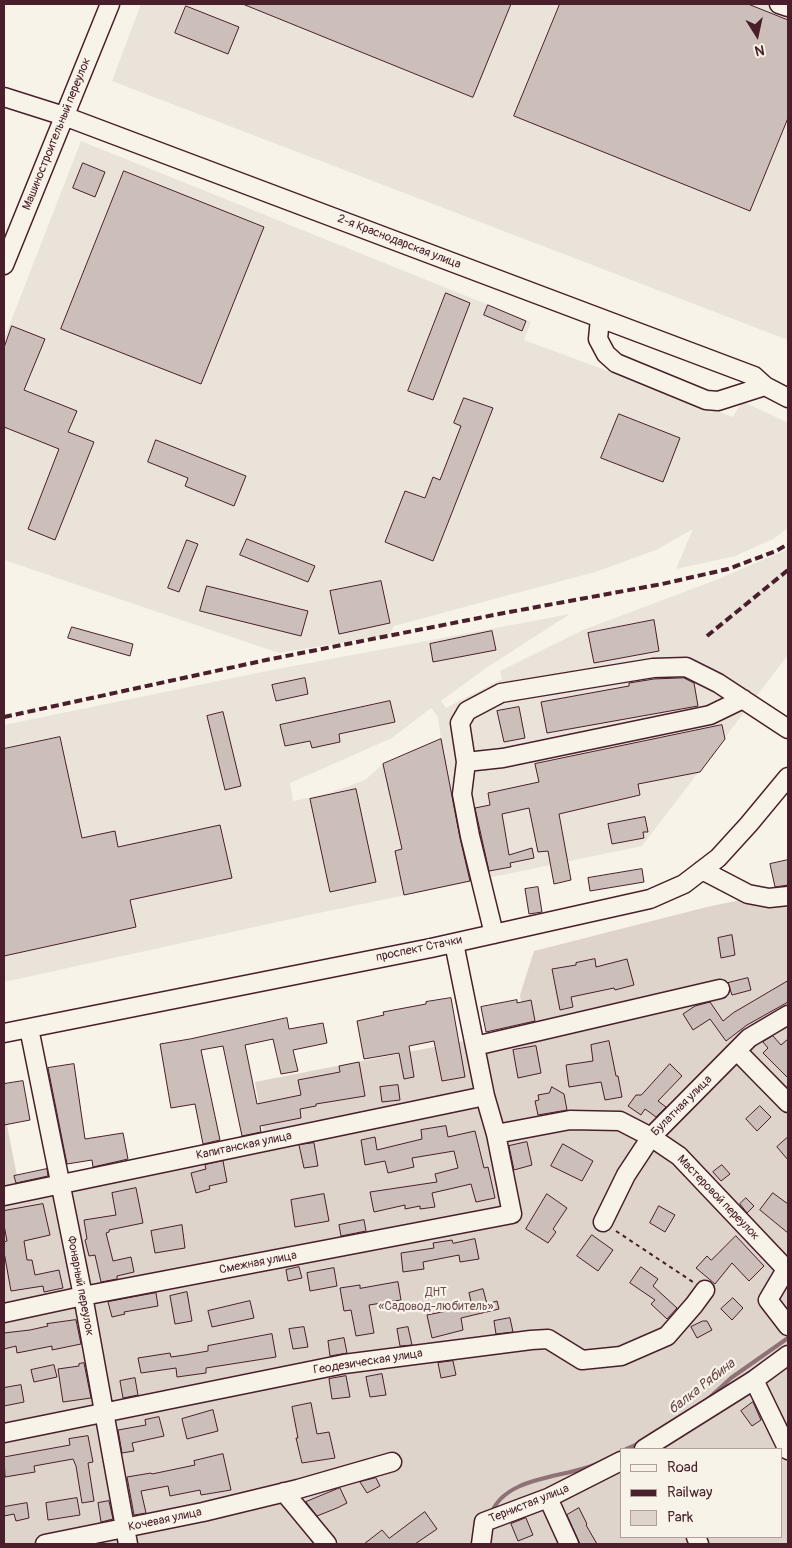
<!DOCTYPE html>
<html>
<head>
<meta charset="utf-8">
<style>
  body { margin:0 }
  #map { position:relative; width:792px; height:1548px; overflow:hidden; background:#f7f3e8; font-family:Pangolin,sans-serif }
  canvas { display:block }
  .frame { position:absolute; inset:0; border:5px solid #4a1f2b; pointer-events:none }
  .legend { position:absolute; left:620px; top:1448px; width:162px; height:90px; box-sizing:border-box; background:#f7f3e8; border:1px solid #b29e9c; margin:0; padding:6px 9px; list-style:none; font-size:15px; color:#4a1f2b }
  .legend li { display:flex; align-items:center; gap:10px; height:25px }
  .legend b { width:25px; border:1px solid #b29e9c }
  .north { position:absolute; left:732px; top:10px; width:50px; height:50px; -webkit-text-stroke:4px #f7f3e8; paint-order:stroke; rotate:170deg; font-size:14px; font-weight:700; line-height:20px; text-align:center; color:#4a1f2b }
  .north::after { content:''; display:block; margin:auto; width:18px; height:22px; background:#4a1f2b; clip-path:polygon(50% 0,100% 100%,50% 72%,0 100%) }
</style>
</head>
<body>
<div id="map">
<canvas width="792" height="1548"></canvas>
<div class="frame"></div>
<ul class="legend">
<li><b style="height:6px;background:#f7f3e8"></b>Road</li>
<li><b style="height:6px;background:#4a1f2b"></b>Railway</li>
<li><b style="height:14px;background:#ded4cc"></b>Park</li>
</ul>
<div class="north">N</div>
</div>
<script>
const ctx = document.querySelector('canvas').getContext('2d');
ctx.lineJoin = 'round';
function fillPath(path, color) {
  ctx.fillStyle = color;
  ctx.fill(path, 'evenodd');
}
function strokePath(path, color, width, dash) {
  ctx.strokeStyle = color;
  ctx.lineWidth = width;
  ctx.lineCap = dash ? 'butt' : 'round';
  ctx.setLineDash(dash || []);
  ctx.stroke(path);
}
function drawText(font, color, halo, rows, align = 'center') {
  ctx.font = font + ' Pangolin,sans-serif';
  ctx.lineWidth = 4.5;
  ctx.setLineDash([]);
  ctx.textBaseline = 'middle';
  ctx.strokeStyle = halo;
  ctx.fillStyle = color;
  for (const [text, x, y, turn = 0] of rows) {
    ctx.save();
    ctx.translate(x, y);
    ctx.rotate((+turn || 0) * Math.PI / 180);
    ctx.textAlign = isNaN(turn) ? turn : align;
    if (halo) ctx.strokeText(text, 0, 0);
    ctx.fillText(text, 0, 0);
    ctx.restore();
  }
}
fillPath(new Path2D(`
  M141,4H788V340L112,81Z
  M81,141L531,322L524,340L733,417L742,401L788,423V528L773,539L735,556L676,569L693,529L656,550L595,572L394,626L389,635L279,653L4,560V339Z
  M788,549V655L642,846L314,914L4,982V725L267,671L570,614L486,668L441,701L446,708L502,679L500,671L583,630L716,580ZM431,708L438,717L441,739L383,764L365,780L330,793L293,801L290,783L392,738Z`), '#eae3da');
fillPath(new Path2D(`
  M788,890V1544H4V1110L19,1186L264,1135L255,1082L526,1029L520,995L534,951L707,907ZM621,1449H781V1537H621Z`), '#ded4cc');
strokePath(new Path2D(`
  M707,1400L731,1378L788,1338
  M626,1449L640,1443
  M491,1514C504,1479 555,1478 585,1468C597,1465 609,1457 621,1452`), '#8e7275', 4);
const building = new Path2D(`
  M243,4H511L473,97Z
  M560,4H748L788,20V118L750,211L514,116Z
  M186,6L239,27L228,54L175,33Z
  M83,163L105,172L95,197L73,188Z
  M124,171L264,227L201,384L61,329Z
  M446,293L470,303L433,400L408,391Z
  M488,305L526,321L522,331L484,315Z
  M12,326L45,339L24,390L77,411L68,432L94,442L55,540L28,529L59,449L4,427V348Z
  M464,398L493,408L433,561L385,542L405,491L425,498L433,477L440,480L461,426L454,423Z
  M619,414L680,438L663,482L601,458Z
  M156,440L246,476L234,506L185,486L188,478L148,462Z
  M247,539L315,566L308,582L240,555Z
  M187,540L198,544L179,592L168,588Z
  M381,581L390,623L339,634L330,591Z
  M207,586L308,611L301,636L200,611Z
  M654,620L659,651L594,663L588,633Z
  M72,627L133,644L130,656L68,638Z
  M492,631L496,650L433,662L430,644Z
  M305,678L308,694L276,701L272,685Z
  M684,678L694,683L698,706L547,733L541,702L629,686V683L654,679Z
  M390,701L395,722L339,734L340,742L312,748L310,741L285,746L280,725Z
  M519,707L525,738L504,742L497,711Z
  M223,712L241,786L225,790L207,716Z
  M722,725L725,739L700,772L638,784L640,795L559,814L571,880L554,884L548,851L538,852L529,808L502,814L509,855L532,848L534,858L510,863L511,867L489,871L475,808L490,805L488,793L539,782L535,764Z
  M60,737L82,838L115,831L118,847L220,825L232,878L130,900L136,927L4,956V749Z
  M441,739L460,838L470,881L404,895L395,851L402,849L383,764Z
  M356,789L376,882L330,892L310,799Z
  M645,817L648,832H643L644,838L612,844L608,824Z
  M788,860V885L775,887L770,864Z
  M642,869L644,882L590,891L588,878Z
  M538,887L542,912L529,914L525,889Z
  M732,935L735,955L721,958L718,938Z
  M595,959L596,967L627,959L634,985L615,990L614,988L571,997L573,1007L560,1010L552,969L576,965V963Z
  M748,978L751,990L732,995L728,983Z
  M788,981V1002L747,1025L726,1041L710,1019L693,1030L683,1014L695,1006L710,1002L723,1021L733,1013Z
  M451,998L465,1077L442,1081L434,1041L409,1046L414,1077L404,1079L399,1053L364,1059L357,1021L384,1015L383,1012L426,1004V1002Z
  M517,1000V1003L531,1000L535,1021L486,1032L481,1007Z
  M287,1018L289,1029L323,1023L327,1043L293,1050L298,1071L281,1074L273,1039L245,1045L257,1104L301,1095L298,1080L340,1072L339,1066L359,1062L365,1096L316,1104V1106L300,1109L301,1118L260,1126L261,1132L242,1136L223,1046L201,1050L220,1140L203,1144L195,1104L171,1108L160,1044L190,1039Z
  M773,1036L781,1045L788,1039V1078L763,1053L768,1048L763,1042Z
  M609,1041L616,1076H618L622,1097L605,1100L601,1082L569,1087L566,1065L593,1061L591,1045Z
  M536,1046L541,1073L518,1078L513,1050Z
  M74,1064L85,1139L123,1133L128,1159L93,1167L92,1160L67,1164L48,1068Z
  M670,1064L682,1076L658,1101L666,1107L656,1117L645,1109L641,1115L628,1106L636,1095H641Z
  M23,1081L30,1120L4,1125V1084Z
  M398,1085L400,1100L382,1102L380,1087Z
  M552,1087L564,1094L567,1110L538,1115L535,1101L539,1100L538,1095L549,1093Z
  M760,1106L771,1117L757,1131L746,1119Z
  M446,1126L448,1137L475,1131L484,1168L488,1167L495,1198L476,1202L471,1184L432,1193L435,1207L420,1209V1206L405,1209V1205L374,1212L370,1192L437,1182L435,1174L458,1168L454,1151L412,1158L414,1167L388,1173L385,1161L365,1165L361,1140L375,1137L377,1150L422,1139L421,1130Z
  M788,1137V1160L777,1147Z
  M527,1142L532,1165L514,1170L509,1146Z
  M314,1143L318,1166L304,1168L299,1145Z
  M563,1144L593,1161L582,1181L551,1166Z
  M223,1161L227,1182L209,1186L210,1189L196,1193L191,1173L206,1169L205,1165Z
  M722,1165L730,1174L721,1181L713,1172Z
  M47,1169L48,1176L16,1183L14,1176Z
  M136,1188L143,1223L109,1230V1232L106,1233L113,1261L131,1257L134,1272L117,1276V1279L101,1282L95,1255L89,1256L85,1240L87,1239L84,1220L116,1215L112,1193Z
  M773,1193L788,1204V1233L760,1210Z
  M324,1194L329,1221L295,1227L291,1200Z
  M547,1194L567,1208L553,1229L556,1232L548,1243L526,1229Z
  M746,1198L754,1206L747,1213L740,1204Z
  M43,1204L50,1235L24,1241L27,1260H32L35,1275L59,1270L63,1288L44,1292L43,1286L11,1291L4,1252V1242L7,1241L4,1225V1211Z
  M659,1206L675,1215L665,1232L650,1223Z
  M364,1220L366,1231L341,1236L339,1225Z
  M182,1225L185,1248L155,1253L151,1231Z
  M592,1235L613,1250L598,1271L577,1256Z
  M736,1236L764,1266L749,1281L732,1263L715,1284L696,1268L707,1256L711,1260Z
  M475,1239L479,1259L460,1262L459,1255L423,1262L424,1269L403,1272L401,1253L434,1248L433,1243L452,1240L453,1243Z
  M299,1267L302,1278L288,1281L286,1270Z
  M641,1267L658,1279L653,1286L677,1308L667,1319L651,1304L655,1300L630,1283Z
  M334,1268L337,1286L310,1291L307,1273Z
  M398,1282L401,1300L369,1305L374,1333L356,1336L351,1310L344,1311L340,1288L360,1285V1288Z
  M483,1289L487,1304L497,1301L499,1309L461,1318L463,1330L432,1338L427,1315L472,1306L469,1293Z
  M187,1292L192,1321L175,1324L170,1296Z
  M156,1293L158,1306L124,1312L125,1314L112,1317L108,1302Z
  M733,1298L743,1308L732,1320L721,1309Z
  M250,1301L254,1318L212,1327L208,1311Z
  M510,1318L513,1332L496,1334L494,1321Z
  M76,1320L81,1344L52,1350V1346L17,1353L16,1346L4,1349V1333L30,1330L48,1326L47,1324Z
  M703,1321H707L712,1330L697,1338L691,1327Z
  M304,1327L308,1347L293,1349L289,1329Z
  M408,1327L412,1345L400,1346L397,1329Z
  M272,1334L276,1357L206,1368V1373L177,1377L176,1368L141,1373L138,1358L170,1353L171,1357L185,1355L208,1351V1346Z
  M344,1338L347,1353L330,1356L328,1341Z
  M453,1361L456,1375L441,1378L438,1363Z
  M84,1363L91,1398L63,1402L58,1369L79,1366V1364Z
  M54,1365L57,1377L34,1382L31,1370Z
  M382,1374L386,1395L370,1397L366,1377Z
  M346,1376L350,1397L332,1399L329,1379Z
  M135,1378L138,1395L123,1398L120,1381Z
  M21,1385L24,1402L4,1406V1388Z
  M753,1402L761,1420L752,1426L741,1411Z
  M311,1403L317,1434L329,1432L335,1458L302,1463L296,1438H298L292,1407Z
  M213,1410L218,1431L187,1439L182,1419Z
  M159,1417L164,1436L132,1443L134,1451L122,1453L118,1430L146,1425L145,1420Z
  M88,1436L93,1462L88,1463L94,1501L82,1503L76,1466L73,1459L34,1466L35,1472L5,1477L4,1457L70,1445L69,1439Z
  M223,1454L231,1490L201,1495L200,1490L170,1496L168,1486L141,1491L146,1513L134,1515L127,1477L151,1473L152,1474L195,1465L194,1461Z
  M376,1478L380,1486L367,1493L360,1482Z
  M340,1488L347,1503L337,1508L317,1516L306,1502Z
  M77,1498L80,1515L48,1520L46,1503Z
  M109,1501L113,1519L101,1522L98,1503Z
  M27,1503L29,1518L16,1521L14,1514L4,1516V1507Z
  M579,1508L587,1524L586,1525L597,1544H580L567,1515Z
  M425,1512L437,1529L415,1544H364L382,1530L389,1538Z
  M526,1518L533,1535L518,1541L511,1524Z`);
fillPath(building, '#ccbfb9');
strokePath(building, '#4a1f2b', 1);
const minor = new Path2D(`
  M779,4L788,7
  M4,97L64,116L754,376L765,386L788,398
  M4,265L110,4
  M600,318L598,339L606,354L616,363L706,400L718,401L765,386
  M466,762L503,758L710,715L743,699
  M702,870L748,894L769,898L788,896
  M494,934L470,836L462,794L466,762L460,723L467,711L501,693L653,668L686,667L718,683L788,729
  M29,1028L83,1296L128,1544
  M4,1033L431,948L650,899L684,884L718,858L749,824L788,777
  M475,1046L720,989
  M737,1051L788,1103
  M496,1134L570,1120L620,1121L651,1137L679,1156L788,1271
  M4,1196L485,1096
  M603,1222L626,1175L651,1137L749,1038L788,1015
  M788,1266L768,1300L788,1326
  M4,1313L83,1296L512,1214L496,1134L485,1096L454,943
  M754,1380L788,1450
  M4,1433L344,1364L531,1340L548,1339L582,1360L621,1356L667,1336L694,1305L705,1290
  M644,1449L754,1380L788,1355
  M284,1492L327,1544
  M548,1498L569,1544
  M696,1537L699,1544
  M45,1544L203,1512L298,1489L392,1462
  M481,1544L484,1522L548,1498L621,1461`);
strokePath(minor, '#4a1f2b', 21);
strokePath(new Path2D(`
  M616,1231L693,1282`), '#4a1f2b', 2, [4, 4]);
strokePath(minor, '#f7f3e8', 18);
strokePath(new Path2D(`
  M707,636L788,570
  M4,717L266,660L504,613L662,584L728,569L776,551L788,544`), '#4a1f2b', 4, [8, 4]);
drawText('12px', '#4a1f2b', '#f7f3e8', [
  ["Машиностроительный переулок",57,134,-68],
  ["2-я Краснодарская улица",399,242,21],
  ["проспект Стачки",419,949,-12],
  ["Булатная улица",682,1106,-45],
  ["Капитанская улица",244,1146,-12],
  ["Мастеровой переулок",718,1198,46],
  ["Смежная улица",258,1263,-11],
  ["Фонарный переулок",80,1286,79],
  ["Геодезическая улица",368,1362,-9],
  ["Тернистая улица",529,1504,-22],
  ["Кочевая улица",165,1520,-12]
]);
drawText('12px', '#6f4c53', '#f7f3e8', [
  ["ДНТ",436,1293],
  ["«Садовод-любитель»",436,1307]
]);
drawText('italic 14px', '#6c4950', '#f7f3e8', [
  ["балка Рябина",702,1387,-38]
]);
</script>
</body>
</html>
